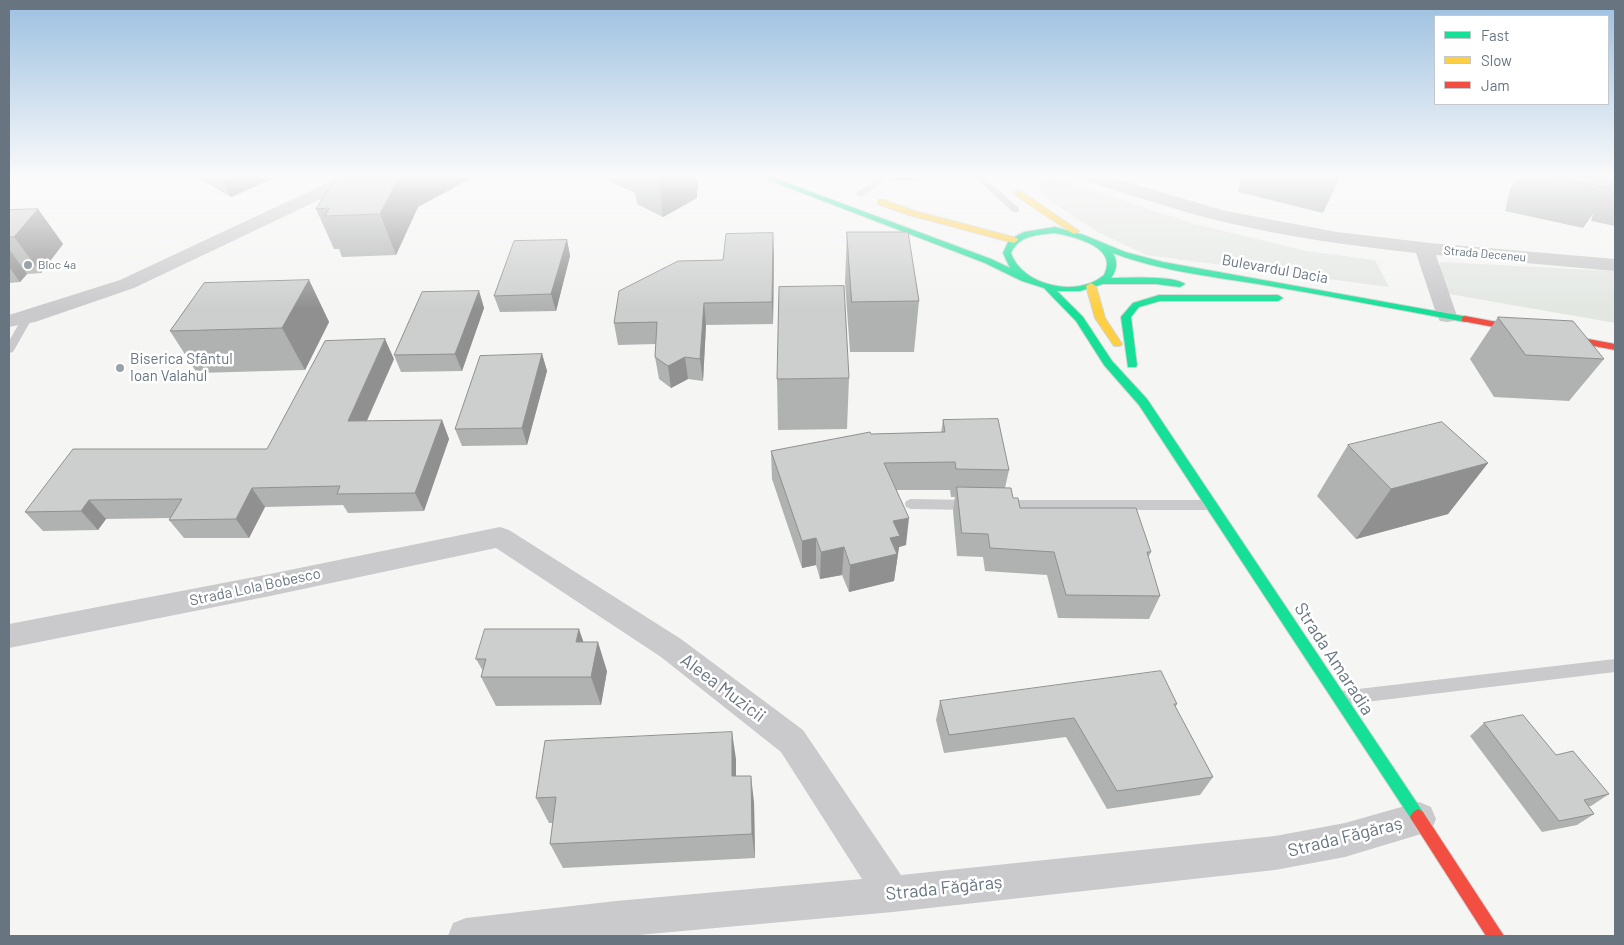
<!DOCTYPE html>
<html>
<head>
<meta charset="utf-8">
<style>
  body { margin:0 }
  #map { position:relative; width:1624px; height:945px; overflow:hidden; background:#f5f5f4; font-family:Barlow,sans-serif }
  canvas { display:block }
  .frame { position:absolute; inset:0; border:10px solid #687581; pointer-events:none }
  .legend { position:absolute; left:1434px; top:15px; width:175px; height:90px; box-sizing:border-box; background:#fff; border:1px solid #c3c8cd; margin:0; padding:6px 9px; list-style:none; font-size:15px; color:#687581 }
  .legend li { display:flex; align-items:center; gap:10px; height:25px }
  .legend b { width:25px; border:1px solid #c3c8cd }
</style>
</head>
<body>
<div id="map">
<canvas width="1624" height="945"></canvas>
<div class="frame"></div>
<ul class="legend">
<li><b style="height:6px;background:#16e098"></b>Fast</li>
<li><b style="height:6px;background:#ffcf43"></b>Slow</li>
<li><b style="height:6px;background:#f24e42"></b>Jam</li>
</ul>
</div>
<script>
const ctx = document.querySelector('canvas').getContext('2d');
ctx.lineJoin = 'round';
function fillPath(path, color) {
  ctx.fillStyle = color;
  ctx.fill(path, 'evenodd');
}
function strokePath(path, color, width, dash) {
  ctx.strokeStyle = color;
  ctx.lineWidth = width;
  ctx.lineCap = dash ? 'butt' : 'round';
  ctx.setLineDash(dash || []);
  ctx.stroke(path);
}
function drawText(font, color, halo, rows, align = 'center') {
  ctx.font = font + ' Barlow,sans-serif';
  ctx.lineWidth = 5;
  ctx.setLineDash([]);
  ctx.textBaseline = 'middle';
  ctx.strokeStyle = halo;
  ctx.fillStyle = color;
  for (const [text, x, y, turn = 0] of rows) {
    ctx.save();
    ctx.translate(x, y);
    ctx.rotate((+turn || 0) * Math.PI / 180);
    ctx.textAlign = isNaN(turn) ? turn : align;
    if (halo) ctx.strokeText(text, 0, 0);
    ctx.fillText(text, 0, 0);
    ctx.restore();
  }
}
fillPath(new Path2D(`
  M1033,177H1052L1195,224L1307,251L1375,260L1389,287L1146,255L1096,231L1048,200Z
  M1440,262L1615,271V323L1449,294L1439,275Z`), '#e3e7e2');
const fast = new Path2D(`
  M761,177H771L991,259L1010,268L1003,253L1009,240L1024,232L1055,227L1084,235L1125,252L1163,262L1468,317V321L1465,322C1400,310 1335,297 1270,286C1218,277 1163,272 1113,253C1118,262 1117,270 1111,278C1127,278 1173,275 1185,284L1180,287L1156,284H1103L1080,291H1057L1083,317L1112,361L1147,399L1423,812L1426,817L1423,822L1418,825L1413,822L1139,405L1104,365L1076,321L1044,288L1022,281L985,263ZM1055,233C1075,237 1119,247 1104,275C1078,298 1022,286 1011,253C1019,235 1037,235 1055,233Z
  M1159,295H1278L1283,298L1278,301H1160L1139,307L1131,317L1137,365L1136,367H1128L1121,317L1133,303Z`);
const slow = new Path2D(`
  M1015,191H1021L1079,231L1075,234L1072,233L1015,195Z
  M878,200H884L915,211L1017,238L1018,240L1014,243L909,215L878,204Z
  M1091,283L1096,286L1105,318L1122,344L1120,346H1114L1095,318L1086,286Z`);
const jam = new Path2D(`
  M1465,316L1615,344V350L1462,321V317Z
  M1418,809L1423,812L1504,936H1486L1413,822L1410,817L1413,812Z`);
strokePath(fast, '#d2d3d3', 2);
strokePath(slow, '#d2d3d3', 2);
strokePath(jam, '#d2d3d3', 2);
fillPath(new Path2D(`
  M881,177H890L863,196H857V192Z
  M974,177H983L1019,208V212H1013Z
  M28,314L33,317L13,352L9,353V341L24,315Z
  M911,499L969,500L974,502L975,505L974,508L969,510L911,509L906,507L905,504L906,501Z
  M1004,500H1211L1216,502L1217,505L1216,508L1211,510H1004L999,508L998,505L999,502Z
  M1615,659V672L1341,705L1336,703L1333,698L1336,693L1341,691Z`), '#cacacc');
fillPath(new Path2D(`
  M340,177H362L359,181L134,288L35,322L9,327V315L120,280Z
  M1083,177H1109L1226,211L1337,232L1430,243L1615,259V271L1436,255L1457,316L1454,321L1447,322L1440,321L1437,316L1416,253C1352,246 1287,237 1224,222C1178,211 1132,195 1086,181Z
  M500,527L509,530L681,639L803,730L901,875L1275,836L1345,823L1419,802L1431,807L1436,819L1431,831L1345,857L1275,870L893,912L627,936H448L453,923L466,918L616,901L862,879L781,752L661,657L496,548L270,596L9,648V624L270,574Z`), '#cacacc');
fillPath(fast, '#16e098');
fillPath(slow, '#ffcf43');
fillPath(jam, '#f24e42');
fillPath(new Path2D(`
  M198,177H276L231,197L200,179Z
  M600,177H697L698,189L697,190V198L663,217L637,204L635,193Z
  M890,177H958L890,181Z
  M1241,177H1340L1323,213L1238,192Z
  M1518,177H1609V179L1611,177H1615V226L1591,221L1593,214L1583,228L1505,211L1510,189Z
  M418,207L396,255L342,257L339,249H334L316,209Z
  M38,209L63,244L41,273L27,274L20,282L9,283V210Z
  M847,232L919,301L914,352H850L845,282Z
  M567,240L570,256L556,311L500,312L494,296Z
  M774,254L773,324L706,325L703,381L688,379L671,388L659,379L655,357L656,344L618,345L614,323L723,260Z
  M309,280L329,322L305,370L197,373L170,331Z
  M479,291L484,308L462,371L401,372L394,355Z
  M1498,317L1604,359L1569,401L1494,397L1470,359Z
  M542,354L547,371L527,445L462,446L455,429Z
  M394,359L367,421L442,420L449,439L424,511L348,513L343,505L265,507L249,538H184L169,520L170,518L106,519L98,530L43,531L25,512L267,449Z
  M849,378L847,429L778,430L777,379Z
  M943,420L1009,470L1005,488L1013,498L1020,508L1151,552L1148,558L1160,596L1149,619L1058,618L1047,575L985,571L983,557L957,556L953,511L955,497H951L950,490H897L906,545L899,547L894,581L849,592L842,575L820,579L816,565L802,568L772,479L771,451L871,434L941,433Z
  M1348,445L1488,463L1448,514L1356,539L1317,496Z
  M583,642L607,671L601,705L496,706L481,677L483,671L476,659Z
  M940,701L1177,704L1175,707L1213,777L1200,795L1107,809L1066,737L944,753L936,720Z
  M1484,723L1556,755L1609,794L1591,806H1589L1594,814L1577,825L1542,832L1470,736Z
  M736,759V776L754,802L755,858L563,868L550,844L553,823H549L536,798Z`), '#b0b1b1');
fillPath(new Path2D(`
  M221,177H276L231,197Z
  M399,177H474L418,207L396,255L380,214Z
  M658,177H697L698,189L697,190V198L663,217Z
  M38,209L63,244L41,273L14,237Z
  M773,233L774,254L773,324L772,302Z
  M567,240L570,256L556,311L551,294Z
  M9,249L27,274L20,282L9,267Z
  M309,280L329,322L305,370L282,328Z
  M479,291L484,308L462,371L455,354Z
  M704,303L706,325L703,381L700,359Z
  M385,339L394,359L358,440L348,421Z
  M542,354L547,371L527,445L522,428Z
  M685,357L688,379L671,388L668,366Z
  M442,420L449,439L424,511L415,493Z
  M1488,463L1448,514L1356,539L1391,489Z
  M252,488L265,507L249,538L236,519Z
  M89,500L106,519L98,530L81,511Z
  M909,518L906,545L899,547L894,581L849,592L850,565L890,538L893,521Z
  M816,538V565L802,568V541Z
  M844,547L842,575L820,579L821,552Z
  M579,629L589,658L576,642Z
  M598,642L607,671L601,705L591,677Z
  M732,732L736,759V802L732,776Z
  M751,776L754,802L755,858L752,834Z`), '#909090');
const building = new Path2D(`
  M337,177H399L380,214L325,216L329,208L316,209Z
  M1555,177H1609L1611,188Z
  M38,209L14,237H9V210Z
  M847,232H908L919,301L852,302Z
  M773,233L772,302L704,303L700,359L685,357L668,366L655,357L657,322L614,323L619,291L678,261L723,260L726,234Z
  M567,240L551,294L494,296L514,241Z
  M309,280L282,328L170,331L204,283Z
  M844,286L849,378L777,379L779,287Z
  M479,291L455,354L394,355L422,292Z
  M1498,317L1573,321L1604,359L1526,355Z
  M385,339L348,421L442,420L415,493L337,494L340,486L252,488L236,519L169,520L182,499L89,500L81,511L25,512L73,449H267L325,341Z
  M542,354L522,428L455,429L480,356Z
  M998,419L1009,470L956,469L955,462L884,463L909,518L893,521L900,536L890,538L897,554L850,565L844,547L821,552L816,538L802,541L771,451L870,432L871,434L945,432L943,420Z
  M1442,422L1488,463L1391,489L1348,445Z
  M957,487L1011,488L1013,498H1018L1020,508H1136L1151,552H1147L1160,596L1066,595L1054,552L990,548L988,534L962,533Z
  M485,629H579L576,642H598L591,677H481L486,659H476Z
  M1161,671L1177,704H1174L1213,777L1117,791L1074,718L949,735L940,701Z
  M1523,715L1556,755L1573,751L1609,794L1584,800L1594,814L1559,821L1484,723Z
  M732,732V776H751L752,834L550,844L556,797L536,798L545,741Z`);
fillPath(building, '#cdcece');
strokePath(building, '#909090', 1);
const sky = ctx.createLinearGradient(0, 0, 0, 309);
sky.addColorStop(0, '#9cc0e0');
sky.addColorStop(0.57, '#fafafa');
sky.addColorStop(1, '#fafafa00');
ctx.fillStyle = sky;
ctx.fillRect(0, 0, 1624, 309);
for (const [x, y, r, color] of [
  [28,265,5,"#99a2a9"],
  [120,368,5,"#99a2a9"]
]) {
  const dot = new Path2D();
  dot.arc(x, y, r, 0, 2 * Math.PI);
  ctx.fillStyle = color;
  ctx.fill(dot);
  strokePath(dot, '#fff', 2);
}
drawText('12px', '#687581', '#fff', [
  ["Strada Deceneu",1485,254,5]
]);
drawText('12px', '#687581', '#fff', [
  ["Bloc 4a",38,265]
], 'left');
drawText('15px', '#687581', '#fff', [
  ["Bulevardul Dacia",1275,269,10],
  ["Strada Lola Bobesco",255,587,-12]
]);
drawText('15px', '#687581', '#fff', [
  ["Biserica Sfântul",130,359],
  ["Ioan Valahul",130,376]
], 'left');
drawText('18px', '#687581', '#fff', [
  ["Strada Amaradia",1334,659,57],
  ["Aleea Muzicii",723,688,37],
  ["Strada Făgăraș",1345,837,-14],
  ["Strada Făgăraș",944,888,-6]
]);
</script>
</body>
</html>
